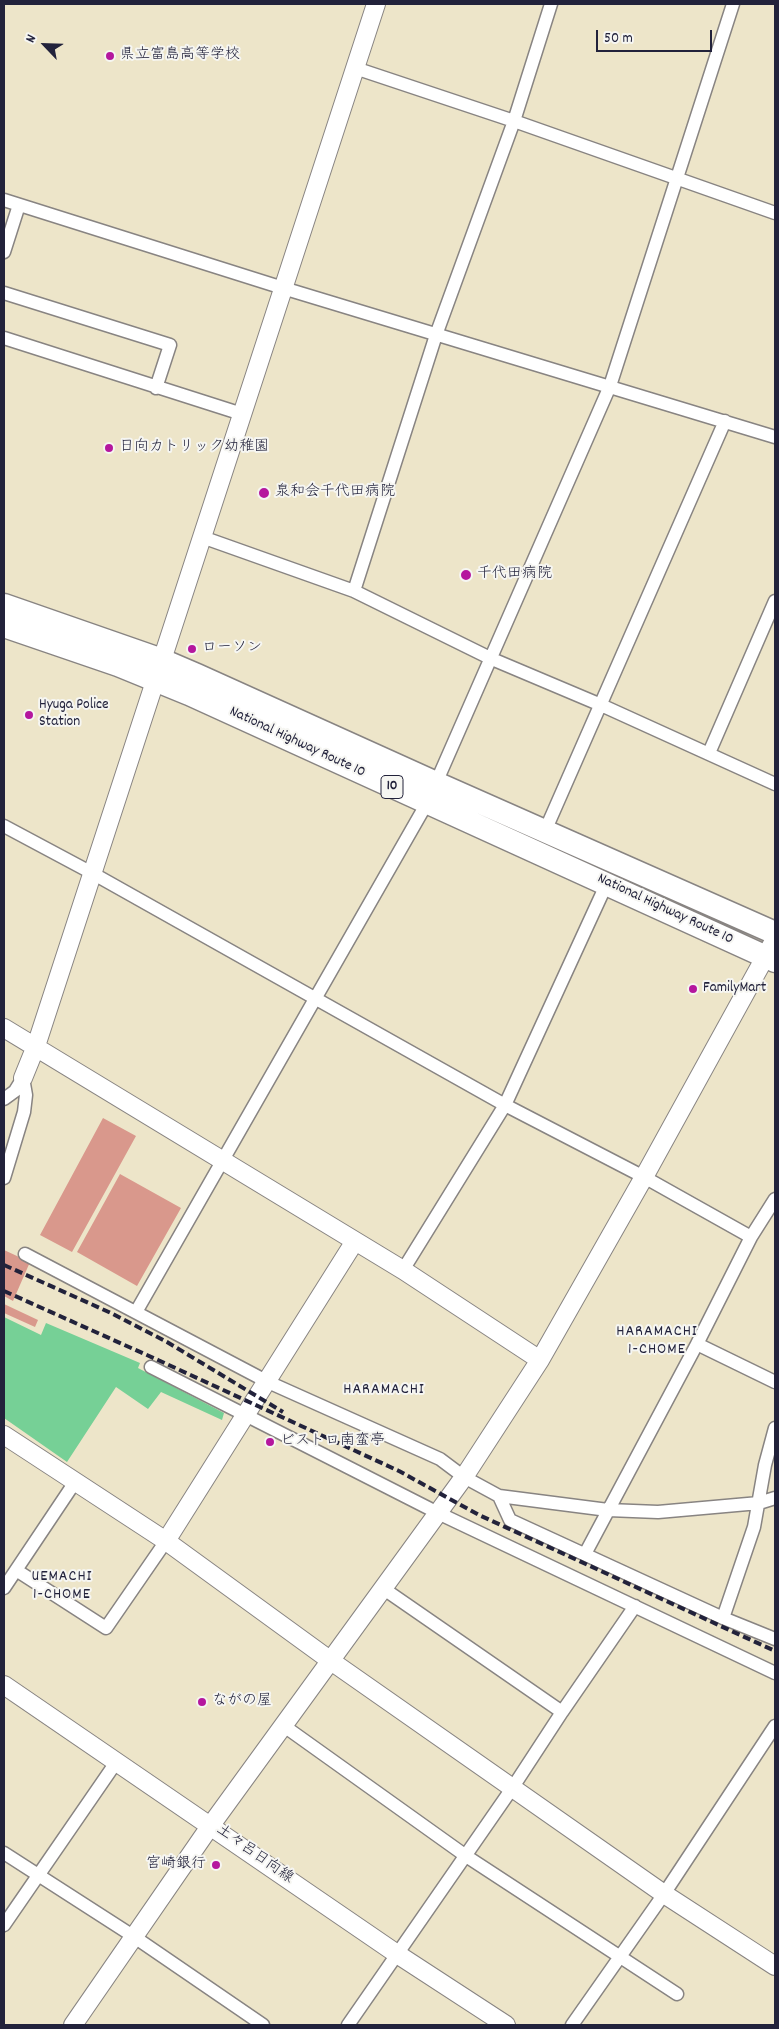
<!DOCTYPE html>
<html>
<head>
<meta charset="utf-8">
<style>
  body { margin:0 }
  #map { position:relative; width:779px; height:2029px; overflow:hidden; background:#ede5c9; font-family:Dekko,sans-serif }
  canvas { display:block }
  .frame { position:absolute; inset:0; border:5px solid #22223b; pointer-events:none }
  .north { position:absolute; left:20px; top:20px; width:50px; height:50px; -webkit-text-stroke:4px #f6f6f2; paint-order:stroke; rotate:294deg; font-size:14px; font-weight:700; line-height:20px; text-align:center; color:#22223b }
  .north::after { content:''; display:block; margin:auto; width:18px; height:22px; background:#22223b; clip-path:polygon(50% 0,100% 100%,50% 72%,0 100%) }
  .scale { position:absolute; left:596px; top:30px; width:116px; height:22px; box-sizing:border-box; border:2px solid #22223b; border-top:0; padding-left:6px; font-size:15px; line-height:18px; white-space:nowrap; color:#22223b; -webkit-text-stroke:4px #f6f6f2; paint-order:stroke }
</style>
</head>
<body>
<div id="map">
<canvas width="779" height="2029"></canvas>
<div class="frame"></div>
<div class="north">N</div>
<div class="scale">50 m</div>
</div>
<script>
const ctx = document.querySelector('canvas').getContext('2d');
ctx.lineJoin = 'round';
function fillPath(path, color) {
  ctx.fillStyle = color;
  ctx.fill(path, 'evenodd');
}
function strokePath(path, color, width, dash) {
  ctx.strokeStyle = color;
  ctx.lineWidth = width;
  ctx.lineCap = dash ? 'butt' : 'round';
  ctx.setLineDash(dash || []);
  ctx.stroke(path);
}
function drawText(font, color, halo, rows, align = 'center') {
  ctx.font = font + ' Dekko,"Klee One",sans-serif';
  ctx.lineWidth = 4;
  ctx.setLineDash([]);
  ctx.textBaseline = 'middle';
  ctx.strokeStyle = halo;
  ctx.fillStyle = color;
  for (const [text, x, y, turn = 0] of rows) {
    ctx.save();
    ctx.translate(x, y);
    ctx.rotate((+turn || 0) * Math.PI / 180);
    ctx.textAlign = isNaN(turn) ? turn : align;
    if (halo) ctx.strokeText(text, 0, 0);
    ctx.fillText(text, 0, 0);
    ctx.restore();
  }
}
fillPath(new Path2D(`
  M4,1317L41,1335L46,1323L140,1363L138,1368L224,1413L222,1420L161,1392L148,1409L116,1387L67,1462L4,1418Z`), '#76d096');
fillPath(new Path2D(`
  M103,1118L136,1136L72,1252L40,1235Z
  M120,1174L181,1208L137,1286L77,1252Z
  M4,1250L30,1262L13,1301L4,1296Z
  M4,1304L38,1320L35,1327L4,1313Z`), '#d9988c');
const street = new Path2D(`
  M355,68L514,121L775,213
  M4,200L283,288L775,437
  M4,252L19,205
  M4,293L170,345L156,388
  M4,338L242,414
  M202,537L354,591L492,659L601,705L775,784
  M354,591L436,335L514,121L551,4
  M709,753L775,601
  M4,826L92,873L505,1105L644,1177L751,1237
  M545,831L725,421
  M4,1099L15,1091L23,1078
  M4,1178L24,1112L26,1095L23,1078
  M25,1254L268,1382L440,1459L464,1477L499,1496L608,1510L658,1512L759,1503L775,1498
  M403,1270L505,1105L607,883
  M136,1312C234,1143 329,972 427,803L436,783L610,386L733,4
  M697,1344L775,1382
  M151,1367L438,1513L775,1673
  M775,1428L765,1465L754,1527L723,1618L775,1639
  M499,1496L510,1520L723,1618
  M585,1554L697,1344L751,1237L775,1199
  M16,1570L106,1628L166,1541
  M4,1588L75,1482
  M562,1712L635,1606
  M284,1726L466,1856L677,1994
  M4,1853L133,1936L263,2025
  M4,1925L117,1761
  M348,2025L513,1787L562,1712L384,1589
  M572,2025L664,1894L775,1726`);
const secondary = new Path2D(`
  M4,1028L403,1270L540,1360
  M23,1078L36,1046L376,4
  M4,1435L166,1541L331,1661L664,1894L775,1966
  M166,1541L355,1241
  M4,1685L397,1954L506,2025
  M73,2025L211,1825L464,1477L540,1360L644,1177L775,939`);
const highway = new Path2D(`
  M4,605L162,660L197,675L436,783L775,933
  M4,626L118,665L189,694L775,961`);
strokePath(street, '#888482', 15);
strokePath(secondary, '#888482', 20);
strokePath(highway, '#888482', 25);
strokePath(street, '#fff', 12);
strokePath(secondary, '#fff', 18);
strokePath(highway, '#fff', 22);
strokePath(new Path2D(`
  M4,1265L111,1313L167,1342L283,1412
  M4,1291L158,1360L399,1471L479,1515L775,1651`), '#22223b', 4, [8, 4]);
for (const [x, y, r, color] of [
  [110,56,5,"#b5179e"],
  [109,448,5,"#b5179e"],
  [264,493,6,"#b5179e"],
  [466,575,6,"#b5179e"],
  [192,649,5,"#b5179e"],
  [29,715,5,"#b5179e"],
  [693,989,5,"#b5179e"],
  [270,1442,5,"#b5179e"],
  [202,1702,5,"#b5179e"],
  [216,1865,5,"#b5179e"]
]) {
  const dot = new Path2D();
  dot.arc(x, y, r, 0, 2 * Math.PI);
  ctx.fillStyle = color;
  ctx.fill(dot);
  strokePath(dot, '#f6f6f2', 2);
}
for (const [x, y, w] of [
  [392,787,22]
]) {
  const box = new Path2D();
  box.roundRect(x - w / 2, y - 11.5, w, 23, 4);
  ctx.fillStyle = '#f6f6f2';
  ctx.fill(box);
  strokePath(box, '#22223b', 1);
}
drawText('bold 14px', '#22223b', null, [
  ["10",392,787]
]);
drawText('15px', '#22223b', '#f6f6f2', [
  ["県立富島高等学校",120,56],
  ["日向カトリック幼稚園",119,448],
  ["泉和会千代田病院",275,493],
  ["千代田病院",477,575],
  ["ローソン",202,649],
  ["Hyuga Police",39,706],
  ["Station",39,723],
  ["FamilyMart",703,989],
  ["ビストロ南蛮亭",280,1442],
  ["ながの屋",212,1702],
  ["宮崎銀行",206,1865,"right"]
], 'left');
drawText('15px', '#22223b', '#f6f6f2', [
  ["National Highway Route 10",297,743,25],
  ["National Highway Route 10",665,910,25],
  ["土々呂日向線",254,1855,35]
]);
ctx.letterSpacing = '1px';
drawText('16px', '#22223b', '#f6f6f2', [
  ["HARAMACHI",657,1333],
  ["1-CHOME",657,1351],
  ["HARAMACHI",384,1391],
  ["UEMACHI",62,1578],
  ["1-CHOME",62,1596]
]);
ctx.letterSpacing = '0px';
</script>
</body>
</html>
